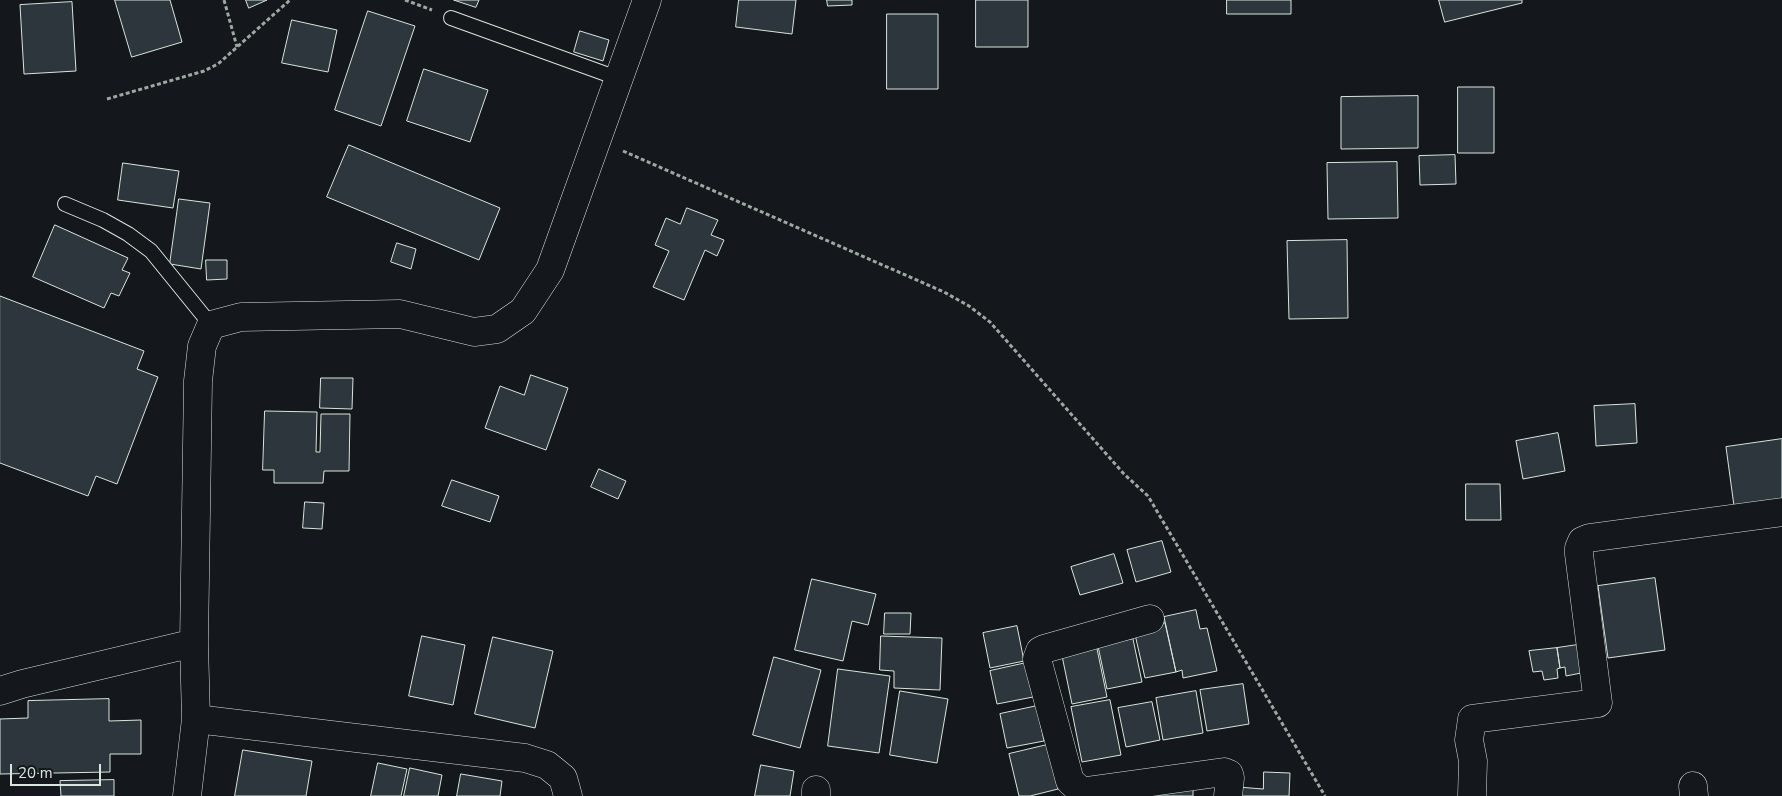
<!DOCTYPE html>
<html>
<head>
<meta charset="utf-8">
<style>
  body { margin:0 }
  #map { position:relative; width:1782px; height:796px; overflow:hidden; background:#14181c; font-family:"Nunito Sans",sans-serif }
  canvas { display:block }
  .scale { position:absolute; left:10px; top:764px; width:91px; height:22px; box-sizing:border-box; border:2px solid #d8e6dc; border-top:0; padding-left:6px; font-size:15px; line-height:18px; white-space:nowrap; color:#d8e6dc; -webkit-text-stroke:4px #14181c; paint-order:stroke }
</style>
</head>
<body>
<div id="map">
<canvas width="1782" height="796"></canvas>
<div class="scale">20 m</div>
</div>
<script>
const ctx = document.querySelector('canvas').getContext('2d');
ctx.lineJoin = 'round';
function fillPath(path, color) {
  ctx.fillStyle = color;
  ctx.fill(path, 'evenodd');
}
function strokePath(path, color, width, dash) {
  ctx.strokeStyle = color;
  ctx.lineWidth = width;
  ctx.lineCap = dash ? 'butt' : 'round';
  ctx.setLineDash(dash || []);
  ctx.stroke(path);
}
const building = new Path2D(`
  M115,0H170L182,42L132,57Z
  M246,0H267L249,8Z
  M454,0H479L476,7Z
  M739,0H796L792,34L736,27Z
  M827,0H852V5L828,6Z
  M976,0H1028V47H976Z
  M1227,0H1291V14H1227Z
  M1439,0H1522V3L1445,22Z
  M72,2L76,71L24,74L20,5Z
  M368,11L415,26L381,126L335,110Z
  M887,14H938V89H887Z
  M292,20L337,30L328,72L282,63Z
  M580,31L609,40L603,61L574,52Z
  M424,69L488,90L470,142L407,121Z
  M1458,87H1494V153H1458Z
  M1418,96V148L1341,149V97Z
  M349,145L500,208L479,260L327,197Z
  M1455,155L1456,184L1420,185L1419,156Z
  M1397,162L1398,218L1328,219L1327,163Z
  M123,163L179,171L173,208L118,200Z
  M179,199L210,203L201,269L170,264Z
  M687,208L718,220L711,235L724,240L717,256L705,250L684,300L653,287L669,251L655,245L666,218L680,224Z
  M55,225L128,258L122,270L130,273L119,296L111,293L104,308L33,277Z
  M1347,240L1348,318L1289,319L1287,241Z
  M397,243L416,249L411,269L391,262Z
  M206,260H227V279L207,280Z
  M0,296L144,351L137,369L158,377L117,484L96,476L88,496L0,463Z
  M531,375L568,388L546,450L485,428L500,386L524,395Z
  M321,378H353L352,409L320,408Z
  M1635,404L1637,443L1596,446L1594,406Z
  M265,411L317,412L316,452H320L321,414H350L349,471H324L323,483H274V470H263Z
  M1558,433L1565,471L1523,479L1516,441Z
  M1782,439V499L1734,506L1726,447Z
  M599,469L626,481L618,499L591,487Z
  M452,480L499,496L490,522L442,506Z
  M1466,484H1500L1501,520H1466Z
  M305,502L324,503L322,529L303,528Z
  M1162,541L1171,572L1136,582L1127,550Z
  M1114,554L1123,583L1080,595L1071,567Z
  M1655,578L1665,650L1608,658L1598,586Z
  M812,579L876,594L868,625L852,621L843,661L795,650Z
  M1196,610L1200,629L1207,628L1217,671L1183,678L1182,670L1176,672L1164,617Z
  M885,613H911L910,634H884Z
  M1165,623L1176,672L1145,678L1134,630Z
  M1017,626L1024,661L990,668L983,633Z
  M422,636L465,645L453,705L409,696Z
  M881,636L942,638L940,690L894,688V671L880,670Z
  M493,637L553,651L535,728L475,714Z
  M1133,639L1142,682L1107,689L1098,646Z
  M1096,644L1107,697L1072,704L1061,651Z
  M1584,644L1581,673L1566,676L1565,667L1560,668L1557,648Z
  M1557,648L1560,668L1557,669L1558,678L1544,680L1542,671L1533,672L1529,651Z
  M774,657L821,670L800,748L753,735Z
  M1026,663L1033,697L997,704L990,671Z
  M838,669L890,676L879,753L828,746Z
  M1243,684L1249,724L1207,731L1200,690Z
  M900,691L948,699L937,763L890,755Z
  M1196,691L1203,733L1163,740L1156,698Z
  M109,699V721L141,720V754H110V772L0,774V719L28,718V701Z
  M1110,700L1121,755L1082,762L1071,707Z
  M1152,702L1160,740L1126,747L1118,708Z
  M1037,706L1044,741L1007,748L1000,714Z
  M1047,745L1058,789L1030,796H1019L1009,754Z
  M243,750L312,761L306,796H235Z
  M378,763L407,769L401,796H371Z
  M761,765L794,771L790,796H755Z
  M410,768L442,775L438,796H404Z
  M1264,772L1290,773L1289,796H1237L1238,787L1263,789Z
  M461,774L502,781L500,796H457Z
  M114,780V796H61L60,781Z
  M1193,789V796H1133Z`);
fillPath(building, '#2c363c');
strokePath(building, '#d8e6dc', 1);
const lane = new Path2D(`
  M451,18L620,79
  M65,204L103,220L128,234L151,251L211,325`);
const street = new Path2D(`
  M1150,619L1044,649L1040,651L1037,659L1070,781L1080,790L1086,791L1224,772L1229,774L1230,778L1228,796
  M0,691L22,684L194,643
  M196,719L525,758L547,765L563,778L568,796
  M1693,786L1694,796
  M816,790V796
  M187,796L196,719L194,643L198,381L202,346L211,325L241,317L400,314L474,332L497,329L523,311L550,270L647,0
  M1472,796L1473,761L1469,740L1472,719L1598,703L1579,554V548L1582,541L1589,538L1782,512`);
strokePath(lane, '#d8e6dc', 16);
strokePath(street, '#d8e6dc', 29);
strokePath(new Path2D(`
  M224,0L237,47
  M405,0L432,10
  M107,99L204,71L218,64L290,0
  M623,151L944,292L969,306L990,322L1124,474L1148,496L1325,796`), '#9da8a2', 3, [4, 2.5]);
strokePath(lane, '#14181c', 14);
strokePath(street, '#14181c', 28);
</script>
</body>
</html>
